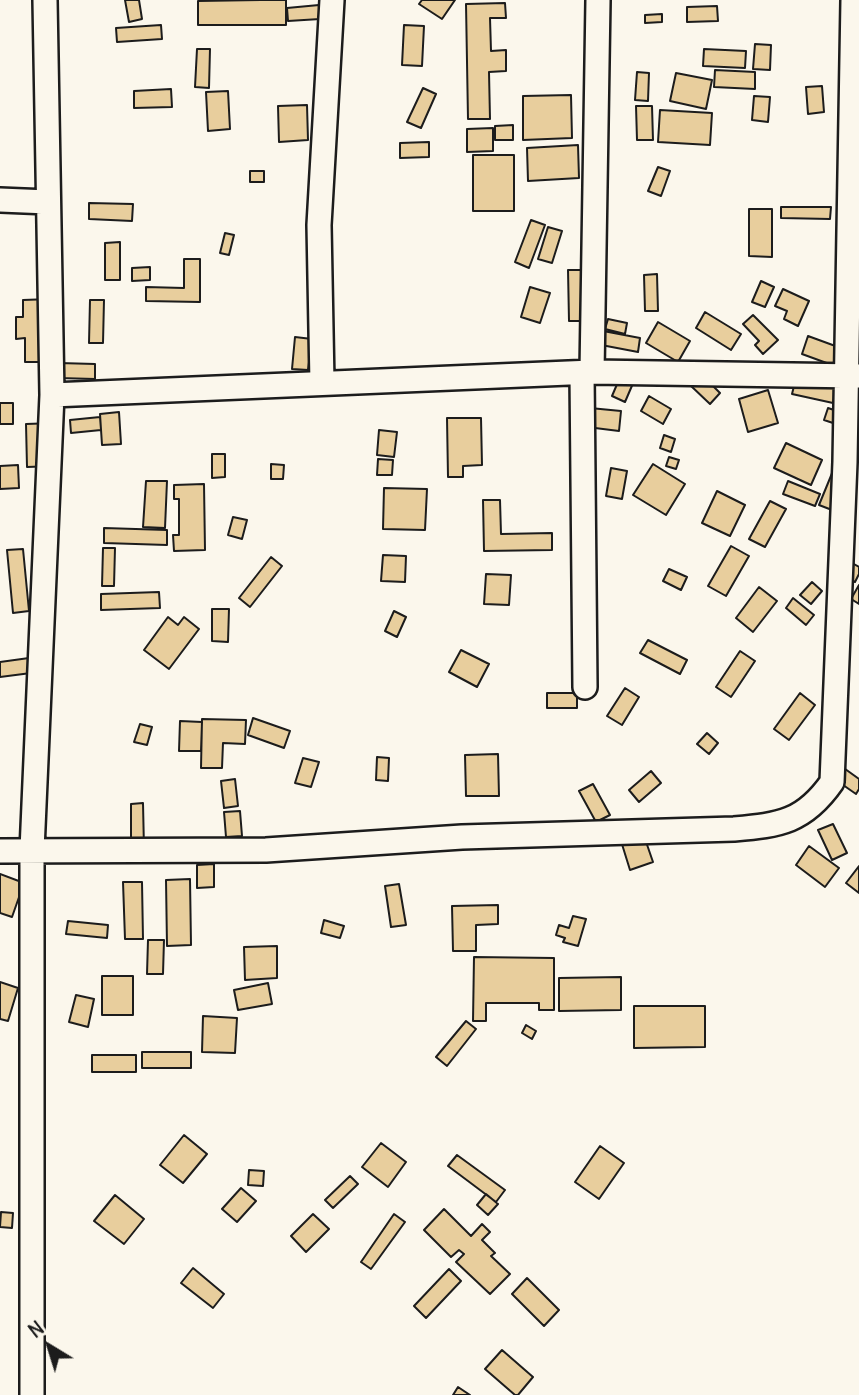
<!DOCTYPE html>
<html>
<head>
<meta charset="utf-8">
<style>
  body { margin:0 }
  #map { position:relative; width:859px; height:1395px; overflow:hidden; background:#fbf7ec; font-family:Delius,sans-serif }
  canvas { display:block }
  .north { position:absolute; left:14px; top:1311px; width:70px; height:70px; -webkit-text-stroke:5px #fbf7ec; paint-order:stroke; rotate:322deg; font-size:19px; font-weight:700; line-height:28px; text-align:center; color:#1c1c1c }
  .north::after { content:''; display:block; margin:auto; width:24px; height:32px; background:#1c1c1c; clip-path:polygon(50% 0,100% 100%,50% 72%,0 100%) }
</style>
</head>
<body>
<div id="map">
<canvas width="859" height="1395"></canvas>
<div class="north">N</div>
</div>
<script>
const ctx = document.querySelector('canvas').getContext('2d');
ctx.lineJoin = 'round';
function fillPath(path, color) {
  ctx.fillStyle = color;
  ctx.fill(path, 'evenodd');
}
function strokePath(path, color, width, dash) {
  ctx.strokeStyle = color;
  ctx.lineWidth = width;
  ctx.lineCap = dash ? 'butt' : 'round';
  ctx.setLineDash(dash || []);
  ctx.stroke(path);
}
const building = new Path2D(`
  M125,0H139L142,19L129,22Z
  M261,0H286V25H198V1Z
  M422,0H455L442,19L419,4Z
  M505,3L506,18H490L491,51L506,50V71L489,72L490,119H468L466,4Z
  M319,5L320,19L288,21L287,8Z
  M717,6L718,21L687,22V7Z
  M662,14V22L645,23V15Z
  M161,25L162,39L117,42L116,28Z
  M404,25L424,26L422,66L402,65Z
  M755,44L771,45L770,70L753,69Z
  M197,49H210L209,88L195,87Z
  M704,49L746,51L745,68L703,66Z
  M715,70L755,72V89L714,87Z
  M637,72L649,73L648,101L635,100Z
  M676,73L712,80L706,109L670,101Z
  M822,86L824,112L808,114L806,87Z
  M423,88L436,94L421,128L407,122Z
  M171,89L172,107L134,108V91Z
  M228,91L230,129L208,131L206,92Z
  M571,95L572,138L523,140V96Z
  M754,96L770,97L768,122L752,120Z
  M307,105L308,140L279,142L278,106Z
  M636,106H652L653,140H637Z
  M660,110L712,113L710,145L658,142Z
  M513,125V140H495V126Z
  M493,128V151L467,152V129Z
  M429,142V157L400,158V143Z
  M578,145L579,178L528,181L527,148Z
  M473,155H514V211H473Z
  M658,167L670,171L661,196L648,191Z
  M250,171H264V182H250Z
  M89,203L133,204L132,221L89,219Z
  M781,207H831L830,219L781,218Z
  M749,209H772V257L749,256Z
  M531,220L545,225L529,268L515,262Z
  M548,227L562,231L552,263L538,259Z
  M225,233L234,235L229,255L220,253Z
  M120,242V280H105V243Z
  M184,259H200V302L146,301V287L184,288Z
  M150,267V280L132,281V268Z
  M568,270H585L587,321H569Z
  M657,274L658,311H645L644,275Z
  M761,281L774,287L765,307L752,302Z
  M530,287L550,293L540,323L521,317Z
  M783,289L809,301L798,326L784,319L787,311L775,306Z
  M51,299L52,362H25V338L16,339V317H23V300Z
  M90,300H104L103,343H89Z
  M705,312L741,334L731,350L696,328Z
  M753,315L778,340L763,354L755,345L759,341L743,324Z
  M608,319L627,323L625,334L605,329Z
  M658,322L690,341L678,362L646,343Z
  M598,330L640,338L638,352L596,344Z
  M808,336L849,351L843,369L802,354Z
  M295,337L312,339L308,370L292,369Z
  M59,363L95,364V379L58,378Z
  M798,370L838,380L833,403L792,394Z
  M700,373L720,393L710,404L690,385Z
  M621,375L634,381L625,402L612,396Z
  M768,390L778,423L748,432L739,399Z
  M649,396L671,409L663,424L641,411Z
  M0,403H13V424H0Z
  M590,408L621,411L619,431L587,427Z
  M828,408L846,414L842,426L824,420Z
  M119,412L121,444L102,445L100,414Z
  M100,417L101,430L71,433L70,420Z
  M447,418H481L482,465L463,466V477H448Z
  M55,423V466L27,467L26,424Z
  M379,430L397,432L394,457L377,455Z
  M664,435L675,439L671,452L660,448Z
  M786,443L822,460L811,485L774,468Z
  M212,454H225V477L212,478Z
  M669,457L679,460L676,469L666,466Z
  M378,459L393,460L392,475H377Z
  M271,464L284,465L283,479H271Z
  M653,464L685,484L666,515L633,495Z
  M18,465L19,488L0,489V466Z
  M835,466L832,510L819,505Z
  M611,468L627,471L622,499L606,496Z
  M146,481H167L165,528L143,527Z
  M788,481L820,494L815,506L783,494Z
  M204,484L205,550L174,551L173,535H179V499H174V485Z
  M384,488L427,489L425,530L383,529Z
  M717,491L745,505L730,536L702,523Z
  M483,500H500L501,534L552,533V550L484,551Z
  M770,501L786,509L765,547L749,539Z
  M233,517L247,520L242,539L228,535Z
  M104,528L167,530V545L104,543Z
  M731,546L749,556L726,596L708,586Z
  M103,548H115L114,586H102Z
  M23,549L29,611L13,613L7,550Z
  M383,555L406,556L405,582L381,581Z
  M271,557L282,566L250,607L239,598Z
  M852,563L859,567V574L855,582L845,577Z
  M669,569L687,577L681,590L663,581Z
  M486,574L511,575L509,605L484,604Z
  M812,582L822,591L811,604L800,595Z
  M859,585V604L851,599Z
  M759,587L777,601L753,632L736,618Z
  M159,592L160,608L101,610V594Z
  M793,598L814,615L806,625L786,608Z
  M212,609H229L228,642L212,641Z
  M394,611L406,617L397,637L385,631Z
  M168,617L178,625L184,617L199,629L169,669L144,650Z
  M648,640L687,660L680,674L640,653Z
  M461,650L489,664L477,687L449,672Z
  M740,651L755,661L731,697L716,687Z
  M29,658L31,673L0,677V662Z
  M625,688L639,697L622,725L607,716Z
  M547,693H577V708H547Z
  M800,693L815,705L789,740L774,729Z
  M253,718L290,731L284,748L248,735Z
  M202,719L246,720L245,744L223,743L222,768H201Z
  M180,721L202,722L201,751H179Z
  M140,724L152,727L147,745L134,742Z
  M707,733L718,743L709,754L697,744Z
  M498,754L499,796H466L465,755Z
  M377,757L389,758L388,781L376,780Z
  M303,758L319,762L311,787L295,783Z
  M841,766L859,779V789L856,794L833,778Z
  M651,771L661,783L639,802L629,790Z
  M235,779L238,806L224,808L221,781Z
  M593,784L610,815L596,822L579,791Z
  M143,803L144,849H131V804Z
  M240,811L242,836L226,837L224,812Z
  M833,824L847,853L832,860L818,830Z
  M643,833L653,862L630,870L621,841Z
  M809,846L839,868L825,887L796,865Z
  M214,864V887L197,888V865Z
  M859,866V893L846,883Z
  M0,874L24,883L12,917L0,913Z
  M190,879L191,945L167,946L166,880Z
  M123,882H142L143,939H125Z
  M399,884L406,925L391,927L385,886Z
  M498,905V924L476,925V951H453L452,906Z
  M573,916L586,919L578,946L563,942L565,938L556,935L559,925L569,928Z
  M324,920L344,926L340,938L321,933Z
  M68,921L108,925L107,938L66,934Z
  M148,940H164L163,974H147Z
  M277,946V978L245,980L244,947Z
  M474,957L554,958V1010H539V1003H486V1021H473Z
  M102,976H133V1015H102Z
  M621,977V1010L559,1011V978Z
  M0,982L18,988L8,1021L0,1019Z
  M268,983L272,1004L238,1010L234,990Z
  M76,995L94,999L88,1027L69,1022Z
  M634,1006H705V1047L634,1048Z
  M203,1016L237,1018L235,1053L202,1052Z
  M466,1021L476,1029L447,1066L436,1057Z
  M526,1025L536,1031L532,1039L522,1033Z
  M142,1052H191V1068H142Z
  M92,1055H136V1072H92Z
  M184,1135L207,1154L183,1183L160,1165Z
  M381,1143L406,1162L388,1187L362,1167Z
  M600,1146L624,1163L599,1199L575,1182Z
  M457,1155L505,1190L496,1202L448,1166Z
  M249,1170L264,1171L263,1186L248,1185Z
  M350,1176L358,1184L333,1208L325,1200Z
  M241,1188L256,1201L237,1222L222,1209Z
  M486,1194L498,1204L488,1215L477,1205Z
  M115,1195L144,1219L124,1244L94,1221Z
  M444,1209L471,1236L482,1224L490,1232L482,1240L495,1253L491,1256L510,1274L490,1294L456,1262L464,1254L459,1250L451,1257L424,1230Z
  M1,1212L13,1213L12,1228L0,1227Z
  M313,1214L329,1229L306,1252L291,1236Z
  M394,1214L405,1222L371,1269L361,1262Z
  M193,1268L224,1294L213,1308L181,1283Z
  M449,1269L461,1281L426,1318L414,1306Z
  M527,1278L559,1310L544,1326L512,1294Z
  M502,1350L533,1377L518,1395H515L485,1369Z
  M458,1387L470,1395H453Z`);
fillPath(building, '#e8ce9d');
strokePath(building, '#1c1c1c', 2);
const street = new Path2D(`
  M0,200L48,202
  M592,372L859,376
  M582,373L585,687
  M322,383L319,225L332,0
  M52,395L592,372L598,0
  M0,851L266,850L462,837L734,829C780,825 804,822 832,782L845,462L853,0
  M32,1395V850L52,395L45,0`);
strokePath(street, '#1c1c1c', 28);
strokePath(street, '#fbf7ec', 23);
</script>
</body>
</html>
